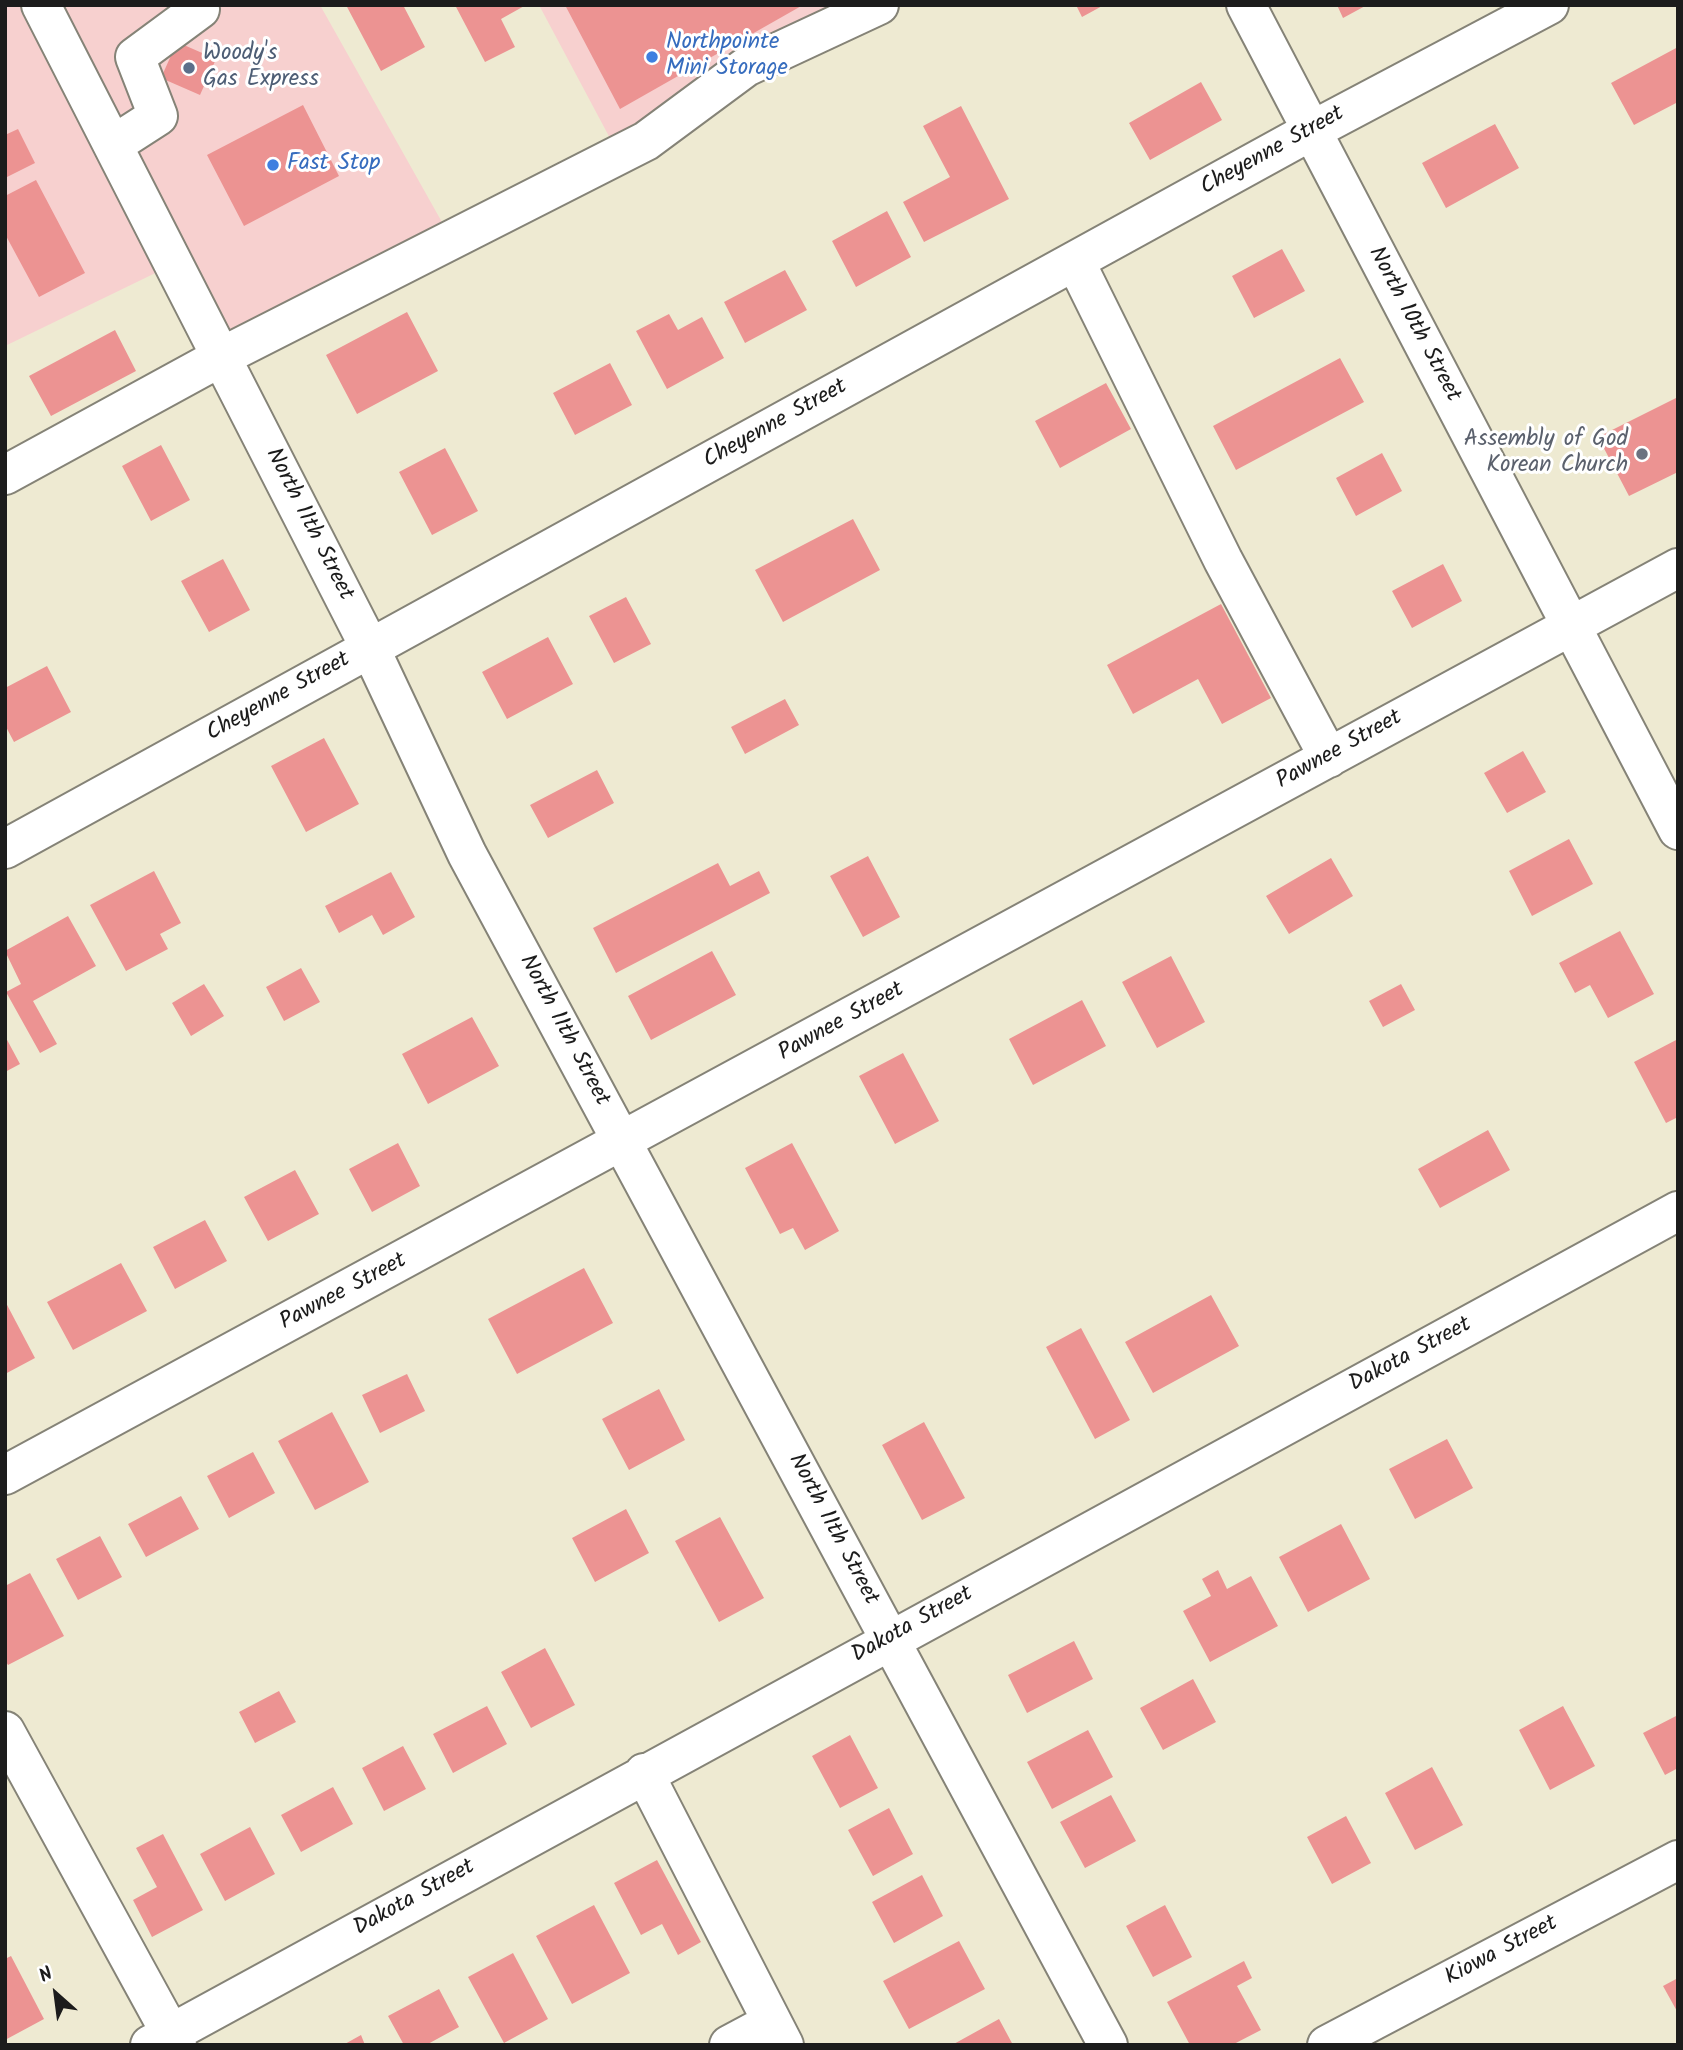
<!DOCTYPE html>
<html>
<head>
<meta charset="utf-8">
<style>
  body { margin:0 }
  #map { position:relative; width:1683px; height:2050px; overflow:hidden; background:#eeead2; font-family:Kalam,sans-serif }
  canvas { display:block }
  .frame { position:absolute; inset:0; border:7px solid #1c1c1c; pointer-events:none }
  .north { position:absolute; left:21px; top:1959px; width:70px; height:70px; -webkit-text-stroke:5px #fff; paint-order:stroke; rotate:332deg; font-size:19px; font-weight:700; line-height:28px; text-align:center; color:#1c1c1c }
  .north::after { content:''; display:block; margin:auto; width:24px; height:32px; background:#1c1c1c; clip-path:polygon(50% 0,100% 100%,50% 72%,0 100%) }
</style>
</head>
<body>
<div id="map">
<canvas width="1683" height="2050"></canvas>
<div class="frame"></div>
<div class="north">N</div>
</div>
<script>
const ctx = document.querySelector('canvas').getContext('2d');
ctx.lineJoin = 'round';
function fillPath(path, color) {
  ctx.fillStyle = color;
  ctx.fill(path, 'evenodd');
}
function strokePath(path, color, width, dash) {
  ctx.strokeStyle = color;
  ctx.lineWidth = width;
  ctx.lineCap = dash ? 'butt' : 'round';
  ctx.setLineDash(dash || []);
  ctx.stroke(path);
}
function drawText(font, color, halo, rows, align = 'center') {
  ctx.font = font + ' Kalam,sans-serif';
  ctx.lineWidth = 6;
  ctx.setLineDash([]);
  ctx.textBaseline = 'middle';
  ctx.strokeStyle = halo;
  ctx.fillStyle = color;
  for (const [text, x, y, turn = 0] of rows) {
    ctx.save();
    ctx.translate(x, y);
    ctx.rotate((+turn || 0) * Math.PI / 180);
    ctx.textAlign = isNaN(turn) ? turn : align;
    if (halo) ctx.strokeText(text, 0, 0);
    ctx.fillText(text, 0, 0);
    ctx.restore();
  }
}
fillPath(new Path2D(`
  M5,5H320L452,240L227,368L174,264L5,346Z
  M539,5H883L620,157Z`), '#f7d0cf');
fillPath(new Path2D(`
  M346,5H403L425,47L381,71Z
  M455,5H526L501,19L515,47L485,62Z
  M565,5H803L620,109Z
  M1076,5H1104L1082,17Z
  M1337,5H1367L1343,18Z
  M177,42L216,59L200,95L161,78Z
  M1678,47V102L1634,125L1611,83Z
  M1201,82L1222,120L1150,160L1129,123Z
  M303,105L339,176L244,226L207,155Z
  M961,106L1009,199L924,242L903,202L950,177L923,126Z
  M1495,124L1519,168L1446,208L1422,163Z
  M18,129L35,163L5,178V135Z
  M36,180L85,273L39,297L5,234V196Z
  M887,211L911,257L856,287L832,241Z
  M1282,249L1305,291L1254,318L1232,276Z
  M785,270L807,310L745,343L724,302Z
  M407,312L438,371L357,414L326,355Z
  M669,314L678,330L702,317L724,358L667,389L636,331Z
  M115,330L136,371L51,416L29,376Z
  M1340,358L1364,402L1236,470L1213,426Z
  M610,363L632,405L575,435L553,393Z
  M1106,383L1131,429L1060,468L1035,421Z
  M1678,397V472L1629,496L1598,437Z
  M161,445L190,500L151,521L122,466Z
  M445,448L478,511L432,535L399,472Z
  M1382,453L1402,491L1356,516L1336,478Z
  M853,519L880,570L783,622L755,570Z
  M223,559L250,610L209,632L181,581Z
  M1443,564L1462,601L1412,628L1392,591Z
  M626,597L651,644L614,663L589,616Z
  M1221,604L1271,698L1222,724L1198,679L1133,714L1107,665Z
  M548,637L573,684L507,719L482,672Z
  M47,666L71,712L14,742L5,725V688Z
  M785,699L799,725L745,754L731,727Z
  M324,738L359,804L306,832L271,766Z
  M1523,751L1546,792L1507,813L1484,773Z
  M597,770L614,803L548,838L530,805Z
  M1569,839L1593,884L1532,916L1509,871Z
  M868,856L900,917L863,937L830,876Z
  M1331,858L1353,896L1289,934L1266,896Z
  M718,863L730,886L759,871L770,893L616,973L593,928Z
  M154,871L181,923L160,934L168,949L126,971L90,905Z
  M391,872L415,917L383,935L372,915L339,933L325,906Z
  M68,916L96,966L33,1001L57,1044L40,1053L6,992L21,984L5,951Z
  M1620,931L1654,994L1608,1018L1590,985L1575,993L1559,963Z
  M712,951L736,995L651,1040L628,996Z
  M1171,956L1205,1022L1157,1048L1122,982Z
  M301,968L320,1002L284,1021L266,987Z
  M204,984L224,1016L191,1036L172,1003Z
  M1401,984L1415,1010L1383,1027L1369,1001Z
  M1082,1000L1106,1046L1033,1085L1009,1039Z
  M472,1017L499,1066L428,1104L402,1054Z
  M5,1036L20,1064L5,1072Z
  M1678,1039V1117L1666,1123L1634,1062Z
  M903,1053L939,1121L895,1144L859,1076Z
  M1488,1130L1510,1170L1440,1208L1418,1169Z
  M398,1143L420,1186L372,1212L349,1169Z
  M792,1143L839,1231L805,1250L793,1228L780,1234L745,1168Z
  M295,1170L319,1214L268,1241L244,1197Z
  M205,1220L227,1261L175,1289L153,1247Z
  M121,1263L147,1311L73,1350L47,1302Z
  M584,1268L613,1323L517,1374L488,1319Z
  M1211,1295L1239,1346L1153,1393L1125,1342Z
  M5,1301L35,1358L5,1374Z
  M1081,1328L1130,1420L1095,1439L1046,1347Z
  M407,1374L425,1411L380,1433L362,1395Z
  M659,1389L685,1440L629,1470L602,1419Z
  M332,1412L369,1482L315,1510L278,1441Z
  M924,1422L965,1498L922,1520L882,1445Z
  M1447,1439L1473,1488L1415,1519L1389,1469Z
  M253,1452L275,1493L229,1518L207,1476Z
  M181,1496L199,1529L146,1557L128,1524Z
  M626,1509L649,1553L595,1582L572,1538Z
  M720,1517L764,1598L719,1622L675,1541Z
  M1341,1524L1370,1579L1308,1612L1279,1557Z
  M100,1536L122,1577L78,1600L56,1559Z
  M1218,1570L1227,1589L1251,1576L1278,1626L1210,1662L1183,1611L1211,1596L1202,1579Z
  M30,1573L64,1636L8,1665L5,1660V1586Z
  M1074,1641L1093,1679L1027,1713L1008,1675Z
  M545,1648L575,1705L531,1728L501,1672Z
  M1193,1679L1216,1722L1163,1750L1140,1708Z
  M279,1691L296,1722L255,1743L239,1712Z
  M487,1706L507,1744L453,1773L433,1734Z
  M1563,1706L1595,1766L1550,1790L1519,1730Z
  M1678,1715V1768L1665,1775L1643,1733Z
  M1088,1730L1113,1777L1052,1809L1027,1762Z
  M850,1735L878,1788L840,1808L812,1756Z
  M403,1746L426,1789L384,1811L362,1768Z
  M1432,1767L1463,1825L1415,1850L1385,1793Z
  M333,1787L353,1824L301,1852L281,1815Z
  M1111,1795L1136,1841L1085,1868L1060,1822Z
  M889,1808L913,1854L873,1876L848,1830Z
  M1346,1816L1371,1863L1332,1884L1307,1837Z
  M250,1827L275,1874L225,1901L200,1854Z
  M163,1834L203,1910L152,1937L133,1900L157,1887L136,1848Z
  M657,1860L701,1942L678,1955L662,1924L641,1935L614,1883Z
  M922,1875L943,1916L894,1943L872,1902Z
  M594,1905L630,1973L572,2004L536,1936Z
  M1165,1905L1192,1957L1153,1977L1126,1926Z
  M959,1941L985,1989L909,2029L883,1981Z
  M513,1953L548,2019L504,2043L468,1977Z
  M11,1956L44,2019L5,2040V1959Z
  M1244,1961L1252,1978L1237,1986L1261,2030L1232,2045H1190L1167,2002Z
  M1678,1978V2013L1663,1986Z
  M439,1989L459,2027L426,2045H404L388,2016Z
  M999,2019L1013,2045H952Z
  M361,2035L365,2045H343Z`), '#ec9392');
const minor = new Path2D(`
  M41,5L370,648L467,854L1108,2045
  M1246,5L1678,830
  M113,145L158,116L135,57L200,9L198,5
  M1075,261L1223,560L1329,758
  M5,475L221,357L646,141L746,67L879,5
  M5,849L1311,131L1549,5
  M5,1475L1678,568
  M5,1731L177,2045
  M644,1773L784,2045
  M150,2045L1678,1211
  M729,2045L772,2022
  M1327,2045L1678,1860`);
strokePath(minor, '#858377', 42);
strokePath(minor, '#fff', 38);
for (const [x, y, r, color] of [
  [652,57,7,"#3f7fe0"],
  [189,68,7,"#5c6f8a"],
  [273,165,7,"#3f7fe0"],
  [1642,454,7,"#6b7280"]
]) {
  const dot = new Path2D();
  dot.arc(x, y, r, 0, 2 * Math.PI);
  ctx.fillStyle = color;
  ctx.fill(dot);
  strokePath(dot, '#fff', 2.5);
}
drawText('23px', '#366cbe', '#fff', [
  ["Northpointe",666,44],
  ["Mini Storage",666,70],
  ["Fast Stop",287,165]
], 'left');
drawText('23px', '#4e5e75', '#fff', [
  ["Woody's",203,55],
  ["Gas Express",203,81]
], 'left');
drawText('23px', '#1c1c1c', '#fff', [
  ["Cheyenne Street",1273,152,-29],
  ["North 10th Street",1413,325,62],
  ["Cheyenne Street",776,425,-29],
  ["North 11th Street",308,525,63],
  ["Cheyenne Street",279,698,-29],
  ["Pawnee Street",1340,751,-29],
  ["Pawnee Street",842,1023,-29],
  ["North 11th Street",563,1031,62],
  ["Pawnee Street",344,1293,-28],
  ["Dakota Street",1411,1356,-28],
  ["North 11th Street",832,1530,62],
  ["Dakota Street",913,1626,-29],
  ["Dakota Street",415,1899,-29],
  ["Kiowa Street",1502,1952,-28]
]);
drawText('23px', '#5b616d', '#fff', [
  ["Assembly of God",1628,441],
  ["Korean Church",1628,467]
], 'right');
</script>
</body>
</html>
